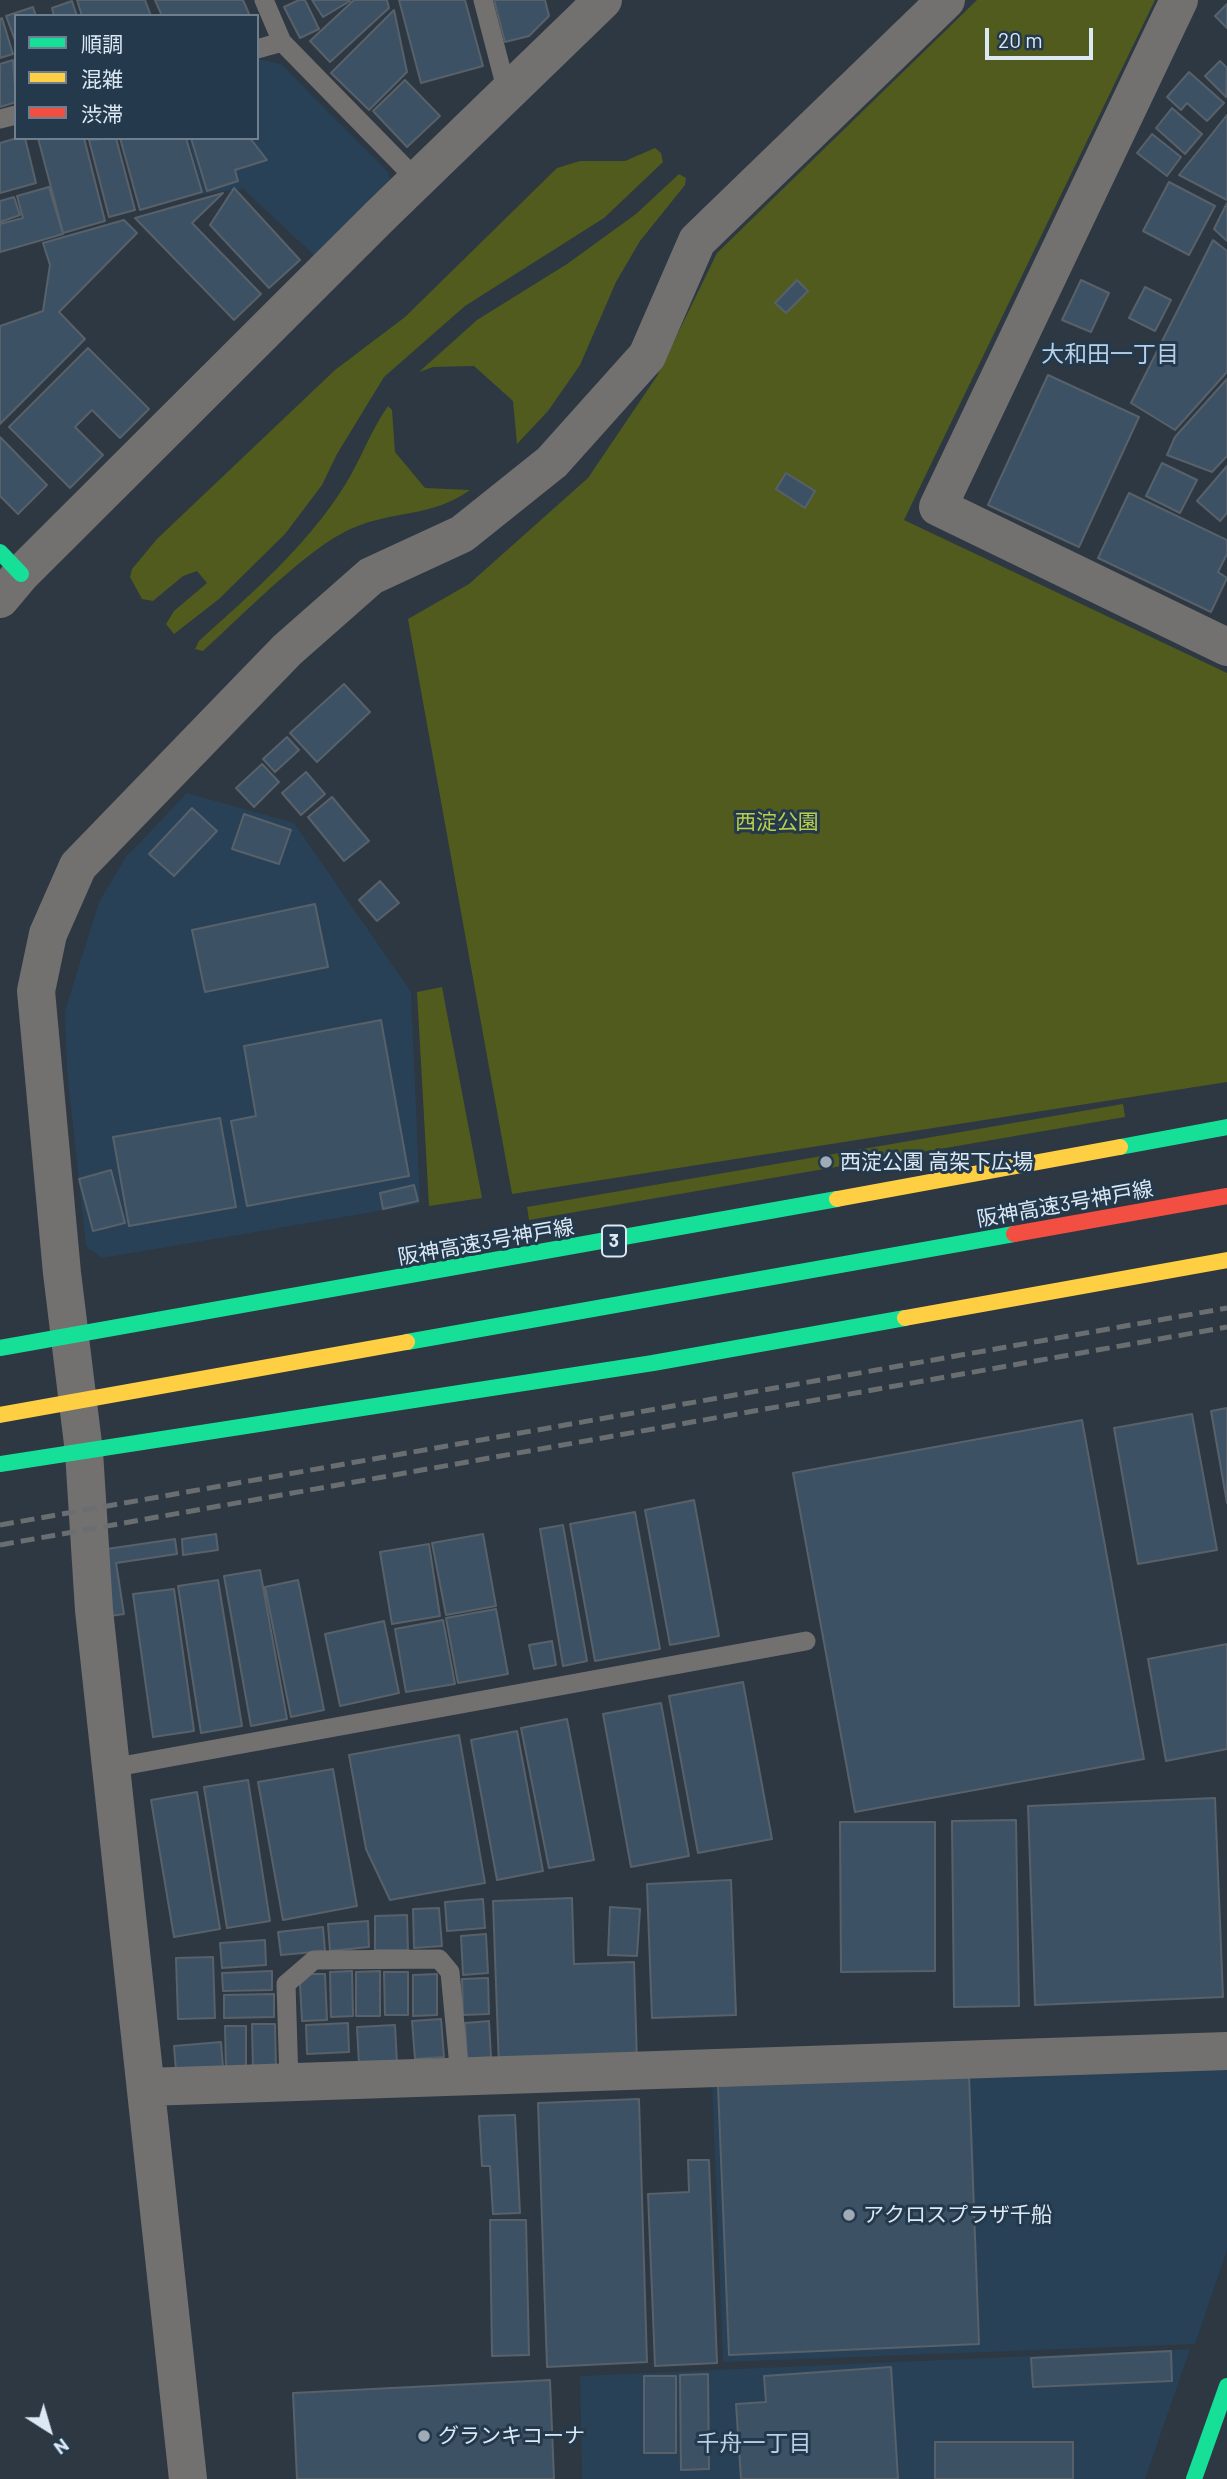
<!DOCTYPE html>
<html>
<head>
<meta charset="utf-8">
<style>
  body { margin:0 }
  #map { position:relative; width:1227px; height:2479px; overflow:hidden; background:#2d3842; font-family:Barlow,"Noto Sans JP",sans-serif }
  canvas { display:block }
  .legend { position:absolute; left:14px; top:14px; width:245px; height:126px; box-sizing:border-box; background:#24394b; border:2px solid #6e7f8f; margin:0; padding:9px 12px; list-style:none; font-size:21px; color:#dce9f5 }
  .legend li { display:flex; align-items:center; gap:14px; height:35px }
  .legend b { width:35px; border:2px solid #6e7f8f }
  .north { position:absolute; left:14px; top:2395px; width:70px; height:70px; -webkit-text-stroke:5px #24394b; paint-order:stroke; rotate:143deg; font-size:19px; font-weight:700; line-height:28px; text-align:center; color:#dce9f5 }
  .north::after { content:''; display:block; margin:auto; width:24px; height:32px; background:#dce9f5; clip-path:polygon(50% 0,100% 100%,50% 72%,0 100%) }
  .scale { position:absolute; left:985px; top:28px; width:108px; height:32px; box-sizing:border-box; border:4px solid #dce9f5; border-top:0; padding-left:9px; font-size:21px; line-height:24px; white-space:nowrap; color:#dce9f5; -webkit-text-stroke:5px #24394b; paint-order:stroke }
</style>
</head>
<body>
<div id="map">
<canvas width="1227" height="2479"></canvas>
<ul class="legend">
<li><b style="height:9px;background:#16e098"></b>順調</li>
<li><b style="height:9px;background:#ffcf43"></b>混雑</li>
<li><b style="height:9px;background:#f24e42"></b>渋滞</li>
</ul>
<div class="north">N</div>
<div class="scale">20 m</div>
</div>
<script>
const ctx = document.querySelector('canvas').getContext('2d');
ctx.lineJoin = 'round';
function fillPath(path, color) {
  ctx.fillStyle = color;
  ctx.fill(path, 'evenodd');
}
function strokePath(path, color, width, dash) {
  ctx.strokeStyle = color;
  ctx.lineWidth = width;
  ctx.lineCap = dash ? 'butt' : 'round';
  ctx.setLineDash(dash || []);
  ctx.stroke(path);
}
function drawText(font, color, halo, rows, align = 'center') {
  ctx.font = font + ' Barlow,"Noto Sans JP",sans-serif';
  ctx.lineWidth = 6;
  ctx.setLineDash([]);
  ctx.textBaseline = 'middle';
  ctx.strokeStyle = halo;
  ctx.fillStyle = color;
  for (const [text, x, y, turn = 0] of rows) {
    ctx.save();
    ctx.translate(x, y);
    ctx.rotate((+turn || 0) * Math.PI / 180);
    ctx.textAlign = isNaN(turn) ? turn : align;
    if (halo) ctx.strokeText(text, 0, 0);
    ctx.fillText(text, 0, 0);
    ctx.restore();
  }
}
fillPath(new Path2D(`
  M257,59L281,64L388,172L391,187L317,258L243,189L203,194L188,138H257Z
  M187,793L294,823L411,992L420,1204L102,1258L86,1246L67,1070L65,1011L99,902L126,857Z
  M1227,2066V2250L1195,2344L723,2362L712,2083Z
  M1190,2349L1145,2479H582L580,2376Z`), '#284156');
fillPath(new Path2D(`
  M977,0H1155L904,520L1227,673V1082L512,1194L408,619L469,584L588,478L657,376L717,253Z
  M655,148L661,153L663,162L604,218L465,306L384,377L337,454L322,485L285,534L219,599L174,634L166,624L174,611L207,583L197,571L183,576L153,601L142,599L130,577L132,569L157,539L335,370L405,317L557,168L580,161H625Z
  M679,174L686,178L685,185L640,241L616,282L580,365L548,411L517,444L513,401L474,366L433,367L419,372L477,320L567,264L636,214Z
  M388,406L392,410L395,452L425,488L470,490C431,518 394,510 353,528C309,546 241,617 203,651L195,649L199,641C252,593 307,546 345,485C361,459 370,432 388,406Z
  M442,987L482,1198L429,1206L417,992Z
  M1123,1104L1125,1117L529,1220L527,1207Z`), '#505b1d');
const building = new Path2D(`
  M77,0H145L151,16H82Z
  M155,0H243L250,16H162Z
  M299,0H305L319,29L300,38L284,7Z
  M312,0H349L350,1L323,17Z
  M354,0H387L389,8L330,62L310,41Z
  M399,0H465L483,66L421,83Z
  M494,0H545L549,16L529,36L505,42Z
  M72,1L77,16H54L52,8Z
  M1227,4V28L1215,16Z
  M33,7L36,16H16V43L6,16Z
  M394,10L407,72L369,110L331,73Z
  M2,18L13,54L0,58V19Z
  M13,60L16,102L0,107V64Z
  M1220,61L1227,68L1226,97L1205,76Z
  M1189,72L1224,103L1207,121L1187,103L1181,110L1167,97Z
  M405,80L440,116L407,147L373,111Z
  M1172,108L1202,134L1185,154L1156,128Z
  M1227,115V200L1179,175Z
  M1152,134L1181,157L1167,176L1137,153Z
  M17,138H25L36,183L0,193V143Z
  M38,138H84L105,221L63,233Z
  M116,138L135,210L109,217L89,140Z
  M120,138H186L202,192L140,210Z
  M191,138H250L267,160L235,170L238,181L207,191Z
  M1169,182L1215,206L1189,255L1143,231Z
  M49,187L63,234L0,252V224L23,218L17,196Z
  M234,188L300,260L269,288L210,225Z
  M223,193L192,223L261,294L234,320L135,218Z
  M14,197L20,215L0,222V201Z
  M1227,203V241L1214,229Z
  M124,220L137,233L59,312L85,339L0,424V326L43,311L50,265L43,243Z
  M1213,240L1227,251V372L1175,430L1131,403Z
  M797,280L808,291L786,313L775,303Z
  M1081,280L1109,293L1091,332L1062,320Z
  M1145,287L1171,300L1155,331L1129,318Z
  M88,348L149,409L120,438L92,410L75,427L103,455L70,488L9,427Z
  M1048,375L1139,417L1079,547L988,505Z
  M1227,379V456L1212,472L1167,455L1175,437Z
  M0,437L47,485L18,514L0,496Z
  M1162,463L1197,480L1180,513L1146,496Z
  M1227,466V513L1220,521L1197,501Z
  M786,473L815,491L805,508L776,489Z
  M1129,493L1227,540V554L1218,572L1227,578L1211,612L1098,558Z
  M344,684L370,712L317,762L290,733Z
  M287,737L299,750L275,772L263,759Z
  M262,764L279,782L254,807L236,788Z
  M306,772L325,794L301,815L282,793Z
  M332,797L369,841L344,861L308,817Z
  M192,808L217,831L174,876L149,854Z
  M244,814L291,830L279,864L232,849Z
  M380,881L399,903L377,921L359,900Z
  M315,904L328,967L205,992L192,930Z
  M381,1020L409,1176L247,1206L231,1121L256,1116L244,1046Z
  M220,1118L236,1207L129,1226L113,1137Z
  M111,1170L125,1223L93,1231L79,1179Z
  M414,1185L418,1201L383,1209L380,1193Z
  M1227,1408V1503L1211,1411Z
  M1192,1414L1217,1550L1138,1564L1114,1428Z
  M1082,1420L1144,1759L855,1812L793,1473Z
  M694,1500L719,1636L670,1645L645,1510Z
  M635,1512L660,1649L595,1661L570,1524Z
  M563,1525L587,1661L563,1666L540,1529Z
  M216,1534L218,1550L183,1555L182,1539Z
  M483,1534L496,1606L446,1615L432,1543Z
  M175,1539L177,1554L116,1563L124,1614L110,1616L100,1550Z
  M429,1544L440,1616L392,1624L380,1552Z
  M260,1570L287,1719L251,1726L224,1576Z
  M218,1580L242,1726L201,1733L178,1586Z
  M298,1580L324,1710L291,1717L265,1587Z
  M174,1589L194,1731L153,1737L133,1594Z
  M496,1609L508,1674L458,1683L446,1618Z
  M443,1620L455,1684L406,1692L395,1629Z
  M384,1621L399,1693L340,1706L325,1634Z
  M552,1641L556,1665L534,1669L529,1645Z
  M1227,1644V1749L1166,1761L1148,1659Z
  M743,1682L772,1839L698,1853L669,1696Z
  M661,1703L689,1856L631,1867L603,1714Z
  M567,1719L594,1860L549,1868L521,1728Z
  M517,1731L543,1871L497,1880L471,1740Z
  M459,1735L485,1883L390,1900L366,1849L349,1755Z
  M333,1769L357,1906L283,1920L258,1782Z
  M248,1780L270,1921L227,1928L204,1787Z
  M197,1792L220,1929L174,1937L151,1800Z
  M1215,1798L1223,1997L1035,2005L1028,1806Z
  M1016,1820L1019,2006L954,2007L952,1821Z
  M840,1822H935V1971L841,1972Z
  M731,1880L736,2015L652,2018L647,1884Z
  M572,1898L574,1964L634,1962L637,2062L499,2068L493,1901Z
  M483,1899L485,1928L447,1931L445,1902Z
  M610,1907L640,1909L637,1956L608,1955Z
  M439,1908L442,1946L414,1948L413,1909Z
  M407,1915L408,1950H375V1916Z
  M368,1921L369,1947L330,1951L328,1924Z
  M323,1927L325,1951L281,1955L278,1932Z
  M486,1934L488,1973L463,1975L461,1936Z
  M265,1940L266,1965L222,1968L220,1943Z
  M213,1957L215,2018L178,2019L176,1958Z
  M272,1971V1990L223,1991L222,1973Z
  M352,1971L353,2016L331,2017L330,1972Z
  M380,1971V2016H356V1972Z
  M384,1972H408V2015H385Z
  M311,1974H325L327,2020L302,2021L300,1984Z
  M437,1974V2015L413,2016V1975Z
  M488,1978L489,2014L463,2015L462,1979Z
  M274,1994V2017L224,2018V1995Z
  M441,2019L444,2057L415,2059L412,2021Z
  M489,2021L491,2057L467,2059L465,2023Z
  M348,2023L349,2052L307,2054L306,2025Z
  M252,2024H275L276,2069L253,2070Z
  M395,2025L397,2063L359,2065L357,2027Z
  M225,2026H246V2071H226Z
  M221,2042L223,2067L176,2071L174,2046Z
  M969,2075L979,2344L729,2355L718,2086Z
  M639,2099L647,2362L547,2367L538,2103Z
  M515,2115L520,2213L493,2214L490,2166H482L479,2116Z
  M688,2160H709L717,2363L655,2366L648,2194L689,2192Z
  M490,2220H526L529,2355L492,2356Z
  M1171,2351L1172,2381L1033,2387L1031,2358Z
  M891,2367L898,2479H741L736,2404L766,2402L764,2376Z
  M708,2374L709,2469L681,2470L680,2375Z
  M644,2376H676V2453H644Z
  M550,2380L554,2479H297L293,2393Z
  M935,2442H1073V2479H935Z`);
fillPath(building, '#3c5264');
strokePath(building, '#58616a', 2);
strokePath(new Path2D(`
  M264,0L282,42
  M483,0L507,92
  M257,49L282,42L417,180
  M0,119L16,115
  M111,1768L806,1641
  M289,2082L286,1984L314,1960L439,1959L450,1972L460,2077`), '#73716f', 19);
strokePath(new Path2D(`
  M1179,0L938,507L1227,647
  M0,599L21,574L382,214L603,0
  M146,2087L1227,2051
  M188,2479L94,1610L84,1452L62,1273L36,991L48,934L78,866L287,650L371,576L462,534L552,462L647,356L697,241L946,0`), '#73716f', 38);
strokePath(new Path2D(`
  M0,552L21,574
  M0,1464L653,1363L905,1318
  M1194,2479L1227,2386`), '#16e098', 16);
strokePath(new Path2D(`
  M905,1318L1227,1260`), '#ffcf43', 16);
strokePath(new Path2D(`
  M0,1525L1227,1308
  M0,1545L1227,1327`), '#6a6e70', 5, [14, 7]);
strokePath(new Path2D(`
  M1120,1147L1227,1127
  M407,1342L1014,1234
  M0,1348L837,1199`), '#16e098', 16);
strokePath(new Path2D(`
  M837,1199L1120,1147
  M0,1415L407,1342`), '#ffcf43', 16);
strokePath(new Path2D(`
  M1014,1234L1227,1196`), '#f24e42', 16);
for (const [x, y, r, color] of [
  [826,1162,7,"#9fabb6"],
  [849,2215,7,"#9fabb6"],
  [424,2436,7,"#9fabb6"]
]) {
  const dot = new Path2D();
  dot.arc(x, y, r, 0, 2 * Math.PI);
  ctx.fillStyle = color;
  ctx.fill(dot);
  strokePath(dot, '#24394b', 2.5);
}
for (const [x, y, w] of [
  [614,1241,24]
]) {
  const box = new Path2D();
  box.roundRect(x - w / 2, y - 15.5, w, 31, 5);
  ctx.fillStyle = '#24394b';
  ctx.fill(box);
  strokePath(box, '#dce9f5', 2);
}
drawText('bold 19px', '#dce9f5', null, [
  ["3",614,1241]
]);
drawText('21px', '#b9ce4a', '#24394b', [
  ["西淀公園",777,822]
]);
drawText('21px', '#dce9f5', '#24394b', [
  ["西淀公園 高架下広場",840,1162],
  ["アクロスプラザ千船",863,2215],
  ["グランキコーナ",438,2436]
], 'left');
drawText('21px', '#dce9f5', '#24394b', [
  ["阪神高速3号神戸線",1065,1204,-10],
  ["阪神高速3号神戸線",486,1242,-10]
]);
drawText('23px', '#b7d0e7', '#24394b', [
  ["大和田一丁目",1110,354],
  ["千舟一丁目",754,2443]
]);
</script>
</body>
</html>
